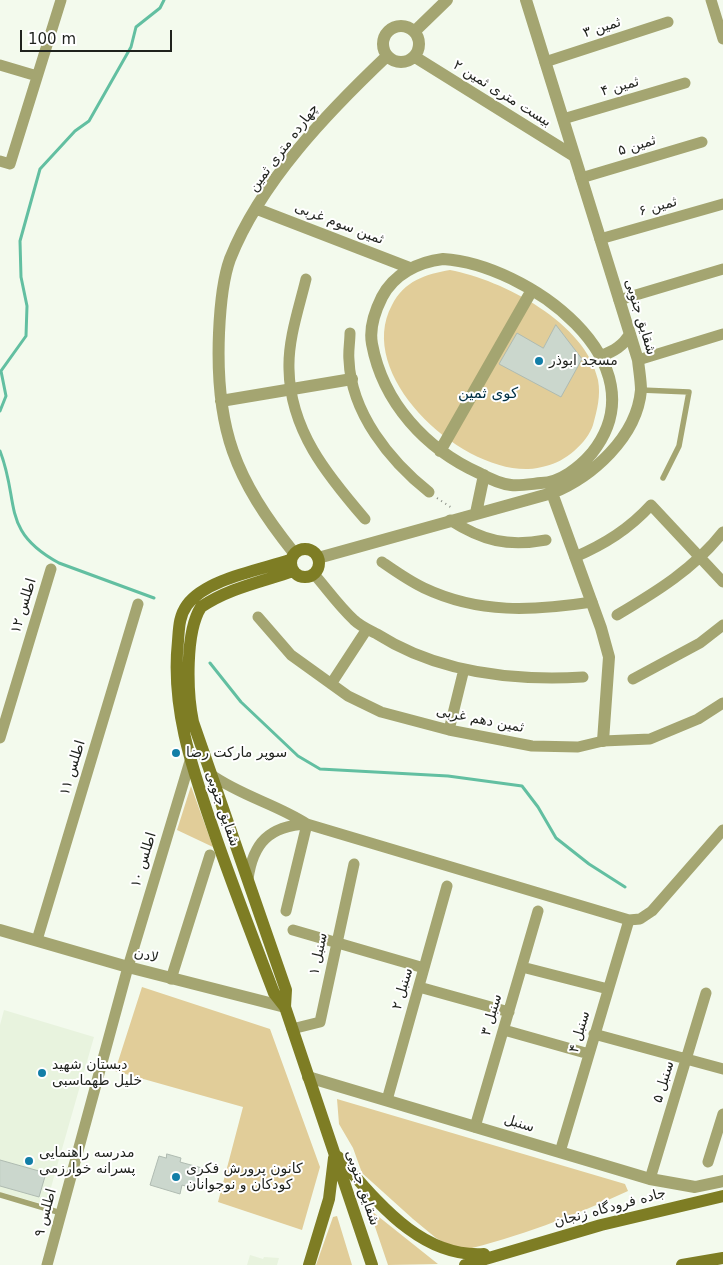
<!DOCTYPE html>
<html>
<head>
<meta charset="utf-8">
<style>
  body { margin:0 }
  #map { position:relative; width:723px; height:1265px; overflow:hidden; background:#f3faed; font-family:"DejaVu Sans",sans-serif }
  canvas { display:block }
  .scale { position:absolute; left:20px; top:30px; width:152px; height:22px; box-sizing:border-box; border:2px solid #1f221d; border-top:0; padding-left:6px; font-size:15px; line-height:18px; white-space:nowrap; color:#1f221d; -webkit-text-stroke:4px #fff; paint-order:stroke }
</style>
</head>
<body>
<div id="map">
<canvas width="723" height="1265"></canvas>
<div class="scale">100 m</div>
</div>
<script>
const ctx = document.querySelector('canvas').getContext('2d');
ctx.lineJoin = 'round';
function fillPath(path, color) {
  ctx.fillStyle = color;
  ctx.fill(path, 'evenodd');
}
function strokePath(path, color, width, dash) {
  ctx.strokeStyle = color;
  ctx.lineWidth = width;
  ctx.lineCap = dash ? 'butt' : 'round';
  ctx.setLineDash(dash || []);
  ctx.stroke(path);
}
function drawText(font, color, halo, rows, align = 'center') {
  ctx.font = font + ' "DejaVu Sans","Noto Naskh Arabic",sans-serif';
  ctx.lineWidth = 4;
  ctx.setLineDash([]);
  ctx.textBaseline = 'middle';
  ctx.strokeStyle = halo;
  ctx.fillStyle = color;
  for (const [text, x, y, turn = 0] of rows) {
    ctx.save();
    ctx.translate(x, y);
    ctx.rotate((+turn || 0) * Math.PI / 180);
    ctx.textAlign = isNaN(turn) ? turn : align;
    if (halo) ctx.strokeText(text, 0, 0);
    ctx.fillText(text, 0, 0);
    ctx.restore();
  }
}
fillPath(new Path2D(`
  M4,1010L94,1037L46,1205L0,1192V1025Z
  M250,1255L263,1259L264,1257L279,1258L277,1265H247Z`), '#e8f3de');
fillPath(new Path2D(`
  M450,270C503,280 586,323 598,380C601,396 597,410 593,425C587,443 565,462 546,466C541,467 534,469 528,469C459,471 354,375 392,305C404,281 426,274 450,270Z
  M191,786L213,847L177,830Z
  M142,987L270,1029L320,1167L302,1230L218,1202L243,1107L115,1071Z
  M337,1099L625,1184L628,1191C573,1216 519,1237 460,1251L436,1238L413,1219L362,1173L353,1148L339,1124Z
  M374,1213L438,1264L388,1265L371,1215Z
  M337,1216L352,1265H316L333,1217Z`), '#e1cd99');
strokePath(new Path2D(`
  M0,411L6,396L1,371L26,336L27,306L21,277L20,241L40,169L75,131L89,121L131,47L136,27L160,8L164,0
  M0,451C20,502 0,531 59,563L154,598
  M210,663L241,702L298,756L320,769L448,776L522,786L538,807L556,838L589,864L625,887`), '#62bfa1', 3);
const building = new Path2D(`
  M556,325L582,359L561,397L499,364L517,333L543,348Z
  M167,1154L181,1158L180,1162L202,1168L196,1189L182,1185L180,1194L150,1185L159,1156L166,1158Z
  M0,1160L46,1173L39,1197L0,1186Z`);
fillPath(building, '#cbd7cd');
strokePath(building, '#afbbb1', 1);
strokePath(new Path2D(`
  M437,498L452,508`), '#8b9087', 2, [1, 4]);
strokePath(new Path2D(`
  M641,390L689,392L679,446L663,478
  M0,1195L61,1213`), '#a4a571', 5.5);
strokePath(new Path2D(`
  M711,0L723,39
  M545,62L668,22
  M0,65L37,76
  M563,119L685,83
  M0,161L10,164L61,0
  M581,178L702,142
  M600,239L723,204
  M306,279C299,308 288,339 289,369C290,430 327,475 365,519
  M619,300L723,269
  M350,333C350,342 348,352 349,360C351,413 390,461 429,492
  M638,360L723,334
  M450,520C483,541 508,547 546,540
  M575,557C605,544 629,529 651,505L723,582
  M382,562C395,571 409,581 424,588C479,614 533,611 592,602
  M314,574C327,589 339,606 354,620C360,626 369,630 377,634C438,673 512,681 583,677
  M617,615C656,592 695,568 723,532
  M258,617L291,655L348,696L381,712L449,730L532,746L578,747L603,741L650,739L698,719L723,703
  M633,679L700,643L723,625
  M331,684L367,629
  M449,730L464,669
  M0,738L51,569
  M210,774C241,796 276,804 307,824L629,920L640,919L652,911L723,830
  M248,879C253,843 269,826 307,824
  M286,911L307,824
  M293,930L424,968
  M37,940L138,604
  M522,967L608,989
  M171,979L210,855
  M419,987L509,1012
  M292,1029L320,1022L354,864
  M504,1030L589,1054
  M594,1034L723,1069
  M387,1100L447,886
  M475,1127L538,911
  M560,1152L629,920
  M708,1162L723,1114
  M650,1179L706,993
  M47,1265L128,967L190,761`), '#a4a571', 11);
strokePath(new Path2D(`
  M383 44a18 18 0 1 1 36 0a18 18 0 1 1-36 0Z
  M415,31L447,0
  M415,57L574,156
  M257,209L410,268
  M443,259C526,264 664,362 592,453C580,467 560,483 541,483C531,484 520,486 511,485C501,484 488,478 479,473C426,449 383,403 372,344C369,328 375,311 382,297C394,274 418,262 443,259Z
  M601,356C614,351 623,346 630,334
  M221,401L352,379
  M440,451L532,290
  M552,493L601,628L609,657L603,741
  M476,513L484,475
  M294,553C235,479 215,429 219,333C220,310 222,281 230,259C261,181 328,112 387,56
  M318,558L552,493C592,477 637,437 641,390C641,381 639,370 638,360L526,0
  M0,930L128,967L285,1007
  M308,1077L650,1179L695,1187L723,1181`), '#a4a571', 12);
strokePath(new Path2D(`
  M291 563a14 14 0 1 1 28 0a14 14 0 1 1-28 0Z
  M290,560C260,570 206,579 187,605C179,616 179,628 178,641C171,706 191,765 212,826C231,882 253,938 274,993L285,1007L372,1265
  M285,1007L286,990L193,722C187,693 185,632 201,607C229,588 261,582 293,571
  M338,1157C377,1201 420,1258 484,1254
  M309,1265L329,1199L334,1158
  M465,1265L601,1225L723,1196
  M682,1265L723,1258`), '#7e7d24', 12);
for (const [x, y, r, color] of [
  [539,361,5,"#127ea7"],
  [176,753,5,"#127ea7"],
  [42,1073,5,"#127ea7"],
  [29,1161,5,"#127ea7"],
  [176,1177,5,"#127ea7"]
]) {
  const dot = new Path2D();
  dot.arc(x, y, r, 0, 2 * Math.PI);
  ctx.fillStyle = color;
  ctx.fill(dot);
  strokePath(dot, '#fff', 2);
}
drawText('14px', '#1f221d', '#fff', [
  ["ثمین ۳",602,28,-18],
  ["ثمین ۴",620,87,-16],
  ["بیست متری ثمین ۲",502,94,32],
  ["ثمین ۵",637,146,-17],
  ["چهارده متری ثمین",284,148,-53],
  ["ثمین ۶",658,207,-16],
  ["ثمین سوم غربی",339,224,21],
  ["شقایق جنوبی",640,317,73],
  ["اطلس ۱۲",24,606,-73],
  ["ثمین دهم غربی",480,720,11],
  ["اطلس ۱۱",73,768,-73],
  ["شقایق جنوبی",222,809,71],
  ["اطلس ۱۰",144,860,-73],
  ["سنبل ۱",319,954,-78],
  ["لادن",146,956,15],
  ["سنبل ۲",403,989,-74],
  ["سنبل ۳",492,1015,-74],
  ["سنبل ۴",580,1032,-74],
  ["سنبل ۵",664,1082,-73],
  ["سنبل",519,1124,17],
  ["شقایق جنوبی",362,1188,71],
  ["جاده فرودگاه زنجان",610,1208,-15],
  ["اطلس ۹",46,1213,-75]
]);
drawText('14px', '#1f221d', '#fff', [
  ["مسجد ابوذر",549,361],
  ["سوپر مارکت رضا",186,753],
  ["دبستان شهید",52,1065],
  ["خلیل طهماسبی",52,1081],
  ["مدرسه راهنمایی",39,1153],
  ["پسرانه خوارزمی",39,1169],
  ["کانون پرورش فکری",186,1169],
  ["کودکان و نوجوانان",186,1185]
], 'left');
drawText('15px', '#003044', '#fff', [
  ["کوی ثمین",488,394]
]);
</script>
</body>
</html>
